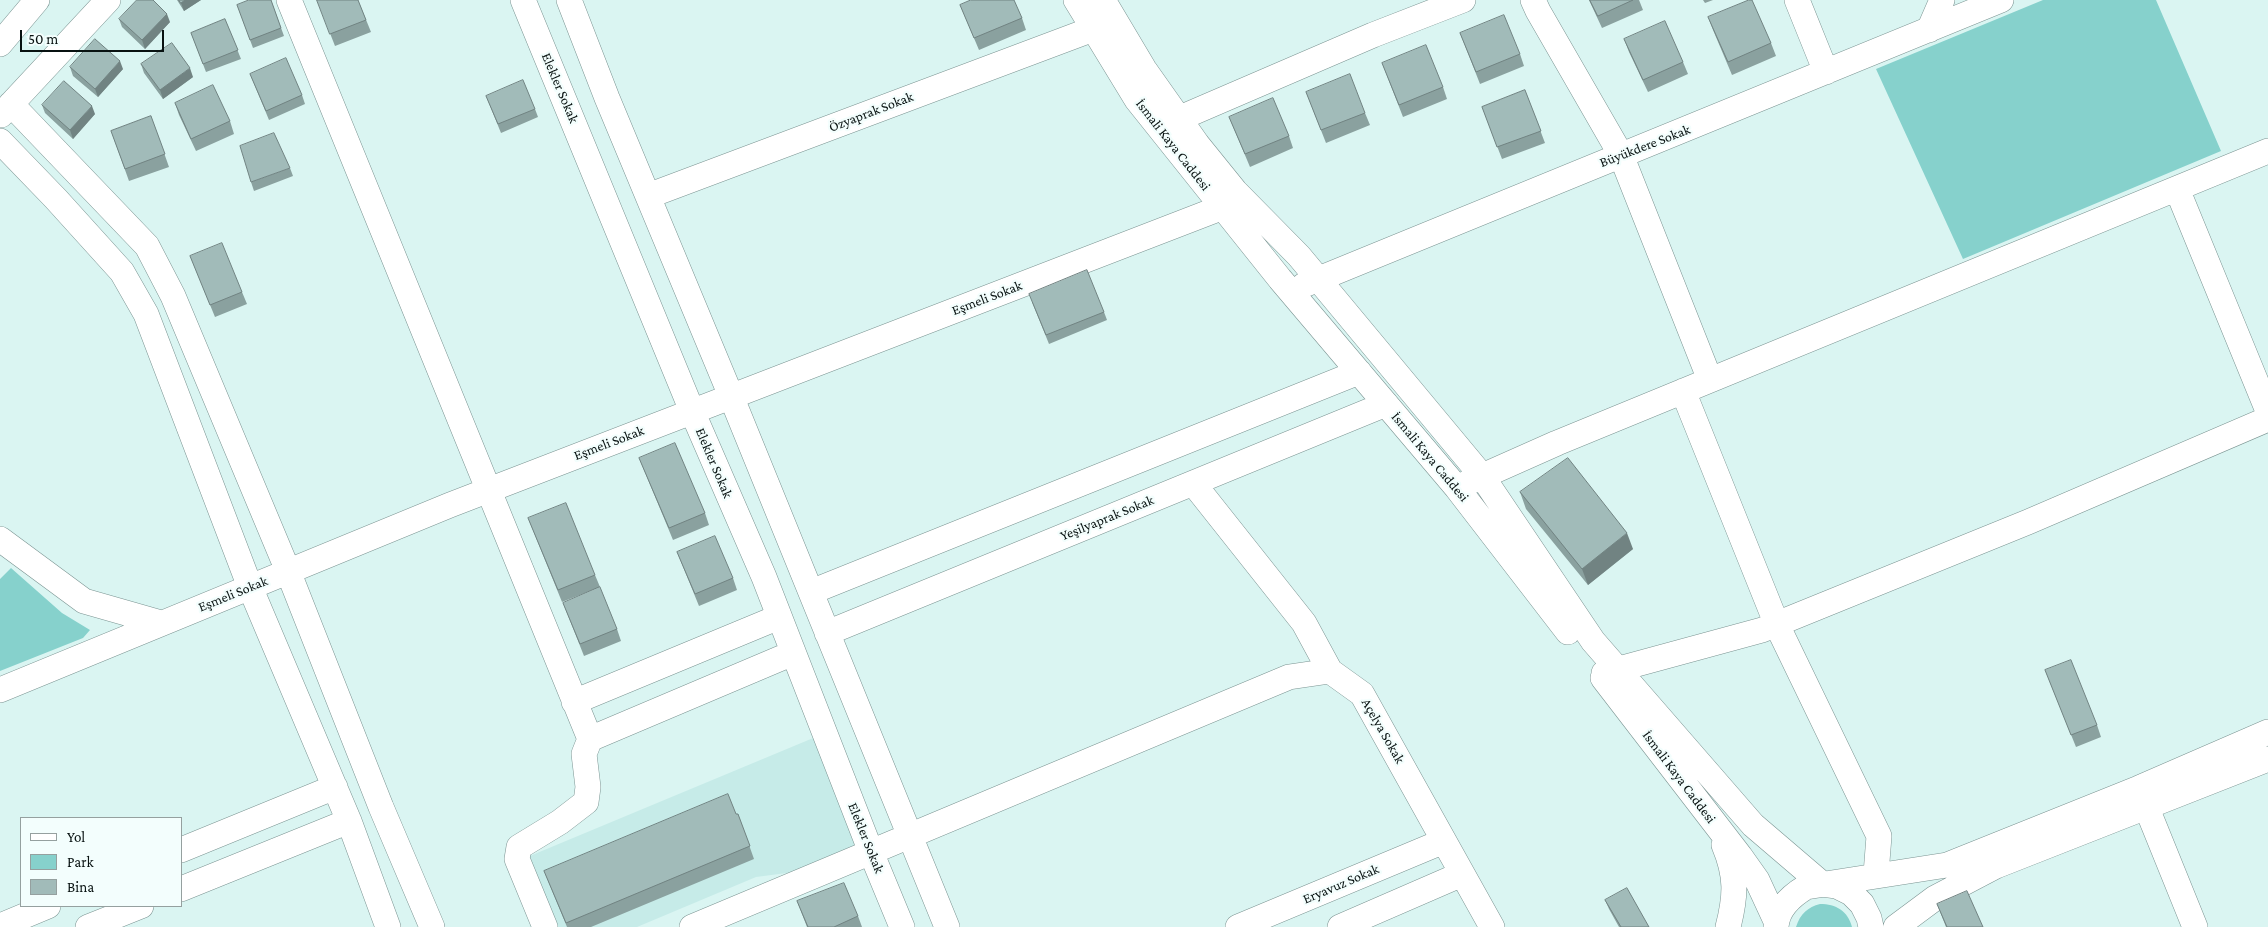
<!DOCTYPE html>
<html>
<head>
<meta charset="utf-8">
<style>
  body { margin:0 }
  #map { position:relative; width:2268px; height:927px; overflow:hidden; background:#daf5f2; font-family:"Crimson Pro",serif }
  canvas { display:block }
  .legend { position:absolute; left:20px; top:817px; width:162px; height:90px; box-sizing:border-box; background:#f3fefd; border:1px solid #95a09f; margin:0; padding:6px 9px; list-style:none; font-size:15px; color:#081211 }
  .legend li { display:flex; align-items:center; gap:10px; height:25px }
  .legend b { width:25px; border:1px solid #95a09f }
  .scale { position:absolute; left:20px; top:30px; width:144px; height:22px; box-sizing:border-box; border:2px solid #081211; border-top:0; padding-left:6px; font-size:15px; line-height:18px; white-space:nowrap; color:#081211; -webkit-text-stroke:4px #f3fefd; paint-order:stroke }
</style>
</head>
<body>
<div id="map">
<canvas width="2268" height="927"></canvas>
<ul class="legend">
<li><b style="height:6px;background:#fff"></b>Yol</li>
<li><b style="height:14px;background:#86d1cc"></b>Park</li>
<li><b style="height:14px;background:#a1bbb9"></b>Bina</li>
</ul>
<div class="scale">50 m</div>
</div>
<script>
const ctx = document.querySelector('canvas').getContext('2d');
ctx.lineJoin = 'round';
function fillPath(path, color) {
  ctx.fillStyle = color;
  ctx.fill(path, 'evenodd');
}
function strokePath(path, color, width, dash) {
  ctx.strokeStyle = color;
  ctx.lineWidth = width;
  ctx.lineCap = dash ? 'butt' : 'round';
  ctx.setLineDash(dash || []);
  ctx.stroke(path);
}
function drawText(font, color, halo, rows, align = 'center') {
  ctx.font = font + ' "Crimson Pro",serif';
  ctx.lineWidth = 4.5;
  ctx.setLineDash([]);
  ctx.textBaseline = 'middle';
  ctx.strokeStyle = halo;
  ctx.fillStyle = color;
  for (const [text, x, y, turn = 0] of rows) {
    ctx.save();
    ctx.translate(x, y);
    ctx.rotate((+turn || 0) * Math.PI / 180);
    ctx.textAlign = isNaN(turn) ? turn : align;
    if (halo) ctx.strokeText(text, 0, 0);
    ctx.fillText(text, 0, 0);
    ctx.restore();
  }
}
fillPath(new Path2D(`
  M818,736L864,846L802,871L756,877L637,927H554L525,858Z`), '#c6ebe8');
fillPath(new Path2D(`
  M2043,0H2156L2221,151L1963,259L1876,69Z
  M11,568L62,613L90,630L83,638L0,671V579Z
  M1820,904C1836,904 1848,911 1852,927H1796C1800,914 1808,907 1820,904Z`), '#86d1cc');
const minor = new Path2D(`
  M289,0L590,739
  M523,0L692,411L764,577L871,852L902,927
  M569,0L607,98L731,396L947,927
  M1076,0L1137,100L1280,279L1457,488L1568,632
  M1103,0L1144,69L1197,144L1235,191L1299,256L1482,476L1593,641L1753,825L1822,884L1837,886L1851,893L1862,904L1869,918L1871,927
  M1533,0L1538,11L1621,155L1710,380
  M1797,0L1826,72
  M1929,30L1942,0
  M0,44L37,0
  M11,104L147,246L173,296L288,571L381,807L432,927
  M1,115L108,0
  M1164,125L1373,35L1463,0
  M0,141L56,199L122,272L146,314L250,587L349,821L388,927
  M2177,189L2268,411
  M648,196L1093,29
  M1304,285L2001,0
  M1683,391L1777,625L1879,836L1876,874
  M1193,483L1304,623L1330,671L1362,694L1492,927
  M1467,483L1557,443L2268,151
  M0,539L84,601L161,623
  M811,592L1359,372
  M827,633L1386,404
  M1604,673L1762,630L2028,522L2268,419
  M1603,678L1740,856L1757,880L1776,921
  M0,690L450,505L1223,207
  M574,702L779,617
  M2146,806L2195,927
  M1724,845C1737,876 1736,896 1728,927
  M181,850L335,787
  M181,889L349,821
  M0,926L48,906
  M88,927L141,906
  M545,927L517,859L519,847L560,822L586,802L588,787L584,754L590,739L793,653
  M692,927L1289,677L1330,671
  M1238,927L1444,841
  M1340,927L1462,874
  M1776,927C1777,908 1791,896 1806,887L1947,865L2139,788L2268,732
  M1896,927L1935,898L1996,866L2268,759`);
strokePath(minor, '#7b9492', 26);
strokePath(minor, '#fff', 25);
fillPath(new Path2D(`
  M177,0H201L184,11Z
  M271,0L284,36L253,48L237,5Z
  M317,0H358L371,32L335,46Z
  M1589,0H1639L1643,10L1602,28Z
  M1703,0H1713L1705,3Z
  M960,5L1022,18L1026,30L979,50Z
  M1708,17L1771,43L1776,56L1732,75L1713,30Z
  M119,19L170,22L145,49L122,27Z
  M225,19L241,59L206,72L191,33Z
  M1460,33L1520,54L1524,66L1480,84Z
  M1624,39L1683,62L1688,74L1648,92L1629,52Z
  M1382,63L1443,87L1447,99L1403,117Z
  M141,64L193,77L163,99L144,73Z
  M70,67L123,69L98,97L73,76Z
  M250,74L302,95L305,104L269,120Z
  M1525,90L1545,143L1502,159L1482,107Z
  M1306,92L1365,113L1370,125L1326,143Z
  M486,96L535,109L538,117L501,133Z
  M175,103L230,121L234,134L196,151L179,115Z
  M42,105L95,114L73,139L45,113Z
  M151,116L169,167L129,181L111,131Z
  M1229,117L1289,136L1293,148L1250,167Z
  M290,168L293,176L254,191L251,182Z
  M190,256L242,292L247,304L215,317Z
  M1032,302L1104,312L1107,320L1049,344Z
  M639,458L705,513L709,525L673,540Z
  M1520,492L1633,549L1588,585L1526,509Z
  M528,518L595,575L600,587L562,602Z
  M677,552L733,578L737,590L699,606Z
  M563,603L617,629L621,641L584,656Z
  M2045,670L2097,725L2101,737L2076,747Z
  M738,814L754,859L591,927H567L544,871Z
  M1605,900L1649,927H1619L1609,909Z
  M797,901L858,916L862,927H807Z
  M1937,904L1983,927H1946Z`), '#8aa19f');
fillPath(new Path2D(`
  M185,0H201L184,11L181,3Z
  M167,14L170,22L145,49L142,40Z
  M120,61L123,69L98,97L95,89Z
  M190,68L193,77L163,99L160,90Z
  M92,106L95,114L73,139L70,130Z
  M1627,533L1633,549L1588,585L1582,569Z`), '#718382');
const building = new Path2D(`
  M137,0H153L167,14L142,40L119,19Z
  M179,0H185L181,3Z
  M249,0H271L281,28L250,40L237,5Z
  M317,0H358L366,20L330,34Z
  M971,0H1014L1022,18L974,38L960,5Z
  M1590,0H1633L1598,16Z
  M1749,0H1752L1771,43L1728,62L1708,17Z
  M1504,15L1520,54L1476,72L1460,33Z
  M225,19L238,50L203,64L191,33Z
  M1665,21L1683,62L1643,80L1624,39Z
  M95,39L120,61L95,89L70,67Z
  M172,43L190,68L160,90L141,64Z
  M1426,45L1443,87L1399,105L1382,63Z
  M286,58L302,95L266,111L250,74Z
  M1350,74L1365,113L1321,130L1306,92Z
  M523,80L535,109L498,124L486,96Z
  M64,81L92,106L70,130L42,105Z
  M213,85L230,121L191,139L175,103Z
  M1525,90L1541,131L1497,147L1482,107Z
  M1273,98L1289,136L1245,154L1229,117Z
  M151,116L165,154L125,169L111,131Z
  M274,133L290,168L251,182L240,146Z
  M222,243L242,292L210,305L190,256Z
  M1087,270L1104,312L1046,335L1029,294Z
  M675,443L705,513L669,528L639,458Z
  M1568,458L1627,533L1582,569L1520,492Z
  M566,503L595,575L558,590L528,518Z
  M715,536L733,578L695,594L677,552Z
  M600,587L617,629L580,644L563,603Z
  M2071,660L2097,725L2071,735L2045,670Z
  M728,794L736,814H738L750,846L566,923L544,871Z
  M844,883L858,916L834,927H808L797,901Z
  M1627,888L1649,927H1621L1605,900Z
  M1967,891L1983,927H1947L1937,904Z`);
fillPath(building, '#a1bbb9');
strokePath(building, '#718382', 1);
drawText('14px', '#081211', '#f3fefd', [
  ["Elekler Sokak",560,88,67],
  ["Özyaprak Sokak",871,112,-21],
  ["İsmali Kaya Caddesi",1173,145,52],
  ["Büyükdere Sokak",1645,146,-21],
  ["Eşmeli Sokak",987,298,-21],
  ["Eşmeli Sokak",609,443,-21],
  ["İsmali Kaya Caddesi",1430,457,50],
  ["Elekler Sokak",714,463,67],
  ["Yeşilyaprak Sokak",1107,518,-22],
  ["Eşmeli Sokak",233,594,-22],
  ["Açelya Sokak",1383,731,60],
  ["İsmali Kaya Caddesi",1679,777,53],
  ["Elekler Sokak",866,838,68],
  ["Eryavuz Sokak",1341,884,-23]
]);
</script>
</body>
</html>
